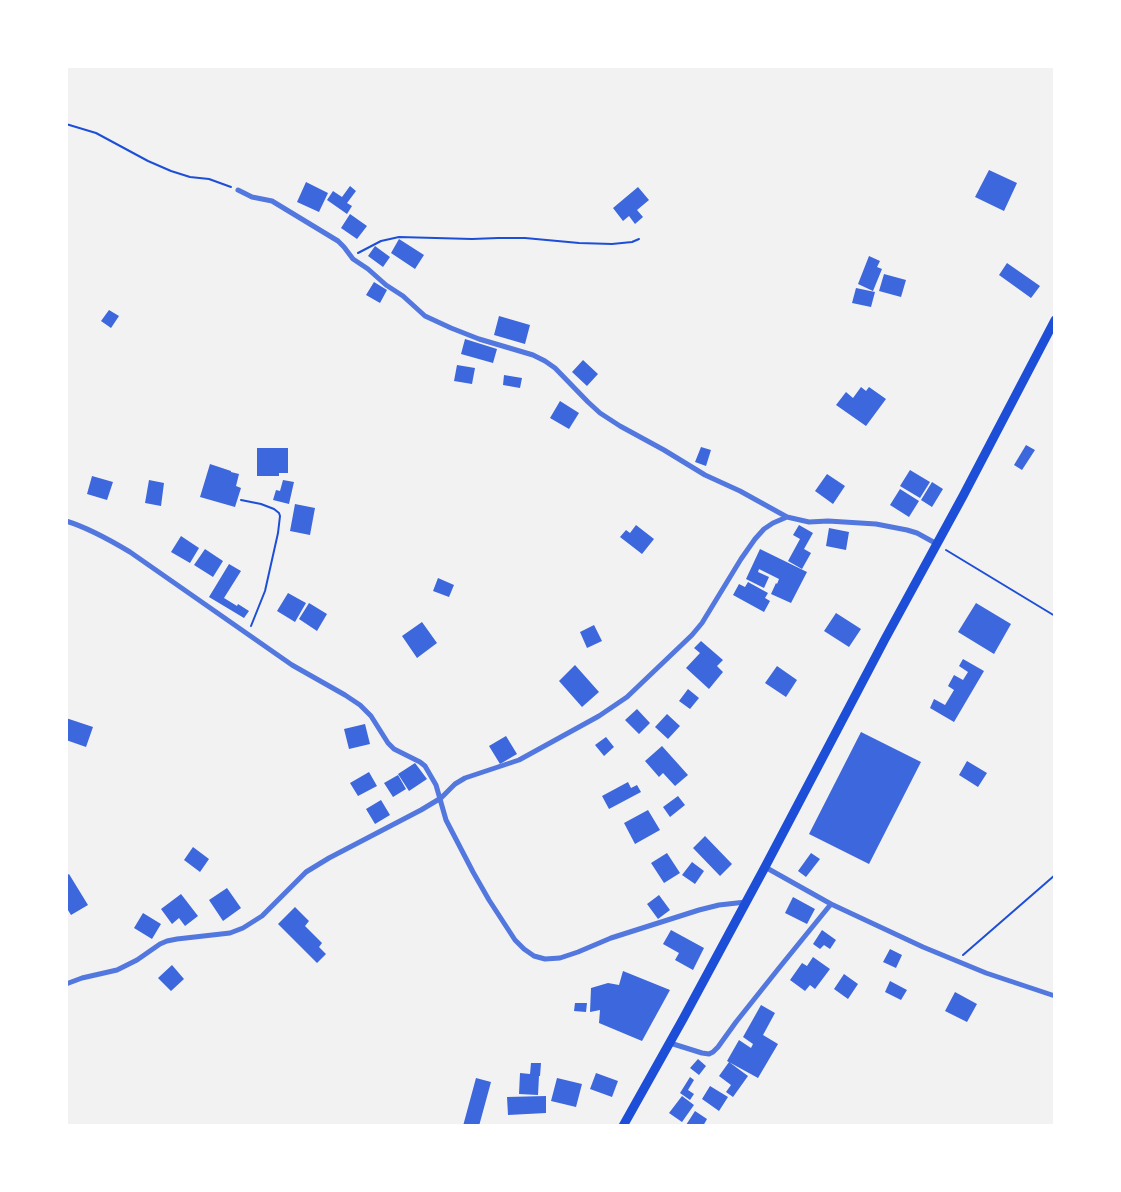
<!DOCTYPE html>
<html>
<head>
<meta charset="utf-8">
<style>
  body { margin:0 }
  #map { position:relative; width:1121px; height:1192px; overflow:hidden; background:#f2f2f2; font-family:"Varela Round",sans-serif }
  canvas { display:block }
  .frame { position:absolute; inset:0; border:68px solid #fff; pointer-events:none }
</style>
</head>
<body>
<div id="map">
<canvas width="1121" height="1192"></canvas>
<div class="frame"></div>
</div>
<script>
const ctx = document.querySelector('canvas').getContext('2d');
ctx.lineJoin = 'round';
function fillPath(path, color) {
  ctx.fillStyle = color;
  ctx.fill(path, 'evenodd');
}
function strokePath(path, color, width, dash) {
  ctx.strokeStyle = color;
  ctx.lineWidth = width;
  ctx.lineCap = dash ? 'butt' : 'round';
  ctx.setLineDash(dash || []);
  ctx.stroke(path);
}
fillPath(new Path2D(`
  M989,170L1017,183L1004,211L975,197Z
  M306,182L328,193L319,212L297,202Z
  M350,186L356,191L347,203L352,206L347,214L327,200L333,191L342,197Z
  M638,187L649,200L637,210L643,217L635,224L629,216L623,221L613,208Z
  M350,214L367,226L357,239L341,228Z
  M399,239L424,255L415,269L391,253Z
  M375,246L390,257L383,267L368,256Z
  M869,256L880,261L877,267L882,269L873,291L858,284Z
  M1007,263L1040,286L1031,298L999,275Z
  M884,274L906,280L901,297L879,291Z
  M374,282L387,290L380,303L366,295Z
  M856,288L875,292L871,307L852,303Z
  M109,310L119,316L111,328L101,321Z
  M499,316L530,325L525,344L494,335Z
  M465,339L497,349L493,363L461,354Z
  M583,360L598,374L587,386L572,372Z
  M457,365L475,368L472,384L454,381Z
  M504,375L522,378L520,388L503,385Z
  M861,387L866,391L869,387L886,399L866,426L836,405L846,392L853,398Z
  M560,401L579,413L569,429L550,418Z
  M1026,445L1035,450L1022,470L1014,465Z
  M701,447L711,450L706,466L695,462Z
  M257,448H288V473H279V476H257Z
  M210,464L231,471V472L239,474L236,486L241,488L235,507L200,497Z
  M910,470L930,482L920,498L900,486Z
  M827,474L845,486L833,504L815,491Z
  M92,476L113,482L107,500L87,494Z
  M149,480L164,483L161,506L145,503Z
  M283,480L294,482L289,504L273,500L276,490L280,491Z
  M932,482L943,489L932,507L921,500Z
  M900,489L919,501L909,517L890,505Z
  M295,504L315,508L310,535L290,531Z
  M636,525L654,539L642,554L620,537L626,530L630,533Z
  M799,525L813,533L804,549L811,553L802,569L788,561L800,539L793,535Z
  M829,528L849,532L846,550L826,546Z
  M181,536L199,548L190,563L171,552Z
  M205,549L223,561L213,577L194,565Z
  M760,549L807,572L791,603L771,594L776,583L777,584L779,579L759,569L758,572L769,577L764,588L746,579Z
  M229,564L241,571L224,598L237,606L238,604L249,611L244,618L209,597Z
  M438,578L454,585L449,597L433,591Z
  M748,582L768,593L765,598L770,601L764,612L733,595L739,584L745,587Z
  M288,593L306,603L295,622L277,611Z
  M309,603L327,614L317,631L299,619Z
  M976,603L1011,624L994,654L958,632Z
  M836,613L861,629L849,647L824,631Z
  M422,622L437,643L417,658L402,636Z
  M594,625L602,641L587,648L580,632Z
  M701,641L723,660L717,666L723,672L709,689L686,668L700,653L694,648Z
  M963,659L984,671L954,722L930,708L934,699L945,705L954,690L948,686L954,675L963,680L968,672L959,666Z
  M575,665L599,692L582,707L559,681Z
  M777,666L797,680L786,697L765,683Z
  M688,689L699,698L690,709L679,701Z
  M637,709L650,723L639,734L625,720Z
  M667,714L680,726L668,739L655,727Z
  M66,718L93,727L86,747L66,740Z
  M365,724L370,744L349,749L344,729Z
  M861,732L921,762L869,864L809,834Z
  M506,736L517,754L500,764L489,746Z
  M606,737L614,747L604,756L595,745Z
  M662,746L688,775L675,786L663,773L659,777L645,761Z
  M967,761L987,773L978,787L959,775Z
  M415,763L427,779L409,791L398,774Z
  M369,772L377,786L358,796L350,783Z
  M398,775L406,789L393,797L384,783Z
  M628,782L631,788L637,785L641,792L609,809L602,796Z
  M678,796L685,805L670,817L663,807Z
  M381,800L390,815L375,824L366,809Z
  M648,810L660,830L635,844L624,823Z
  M705,836L732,864L720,876L693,848Z
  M193,847L209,859L200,872L184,860Z
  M667,853L680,873L664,883L651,863Z
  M811,853L820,859L806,877L798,871Z
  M692,862L704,871L695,884L682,875Z
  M69,874L88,905L71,915L66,907V876Z
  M227,888L241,908L223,921L209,900Z
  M181,894L198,916L185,926L179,918L172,924L161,909Z
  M659,895L670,910L658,919L647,904Z
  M793,897L815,909L807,924L785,913Z
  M295,907L309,921L305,926L322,943L319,947L326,954L317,963L278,924Z
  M143,913L161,924L152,939L134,928Z
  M671,930L704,948L693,970L675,960L679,953L663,944Z
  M822,930L836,940L830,949L824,945L820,949L813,944Z
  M890,949L902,955L896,968L883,962Z
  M813,957L830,969L815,989L810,985L805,991L790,980L802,963L807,966Z
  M172,965L184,979L171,991L158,978Z
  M623,971L670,990L642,1041L599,1023L600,1010L590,1012L591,988L608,983L619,985Z
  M844,974L858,984L848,999L834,989Z
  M890,981L907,990L901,1000L885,992Z
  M955,992L977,1004L967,1022L945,1011Z
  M575,1003H587L586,1012L574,1011Z
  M761,1005L775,1013L763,1035L778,1044L758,1078L727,1061L739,1040L751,1048L753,1044L743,1037Z
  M698,1059L706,1066L699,1075L690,1068Z
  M729,1062L748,1076L733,1097L726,1092L731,1085L719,1076Z
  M531,1063H541L540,1076H539L538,1095L519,1094L520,1073L530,1074Z
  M596,1073L618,1081L612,1097L590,1089Z
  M690,1077L694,1080L688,1090L694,1094L690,1100L680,1093Z
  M476,1078L491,1082L479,1126H463Z
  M557,1078L582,1084L576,1107L551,1101Z
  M710,1086L728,1097L719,1111L702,1099Z
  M546,1096V1113L508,1115L507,1097Z
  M682,1096L694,1105L682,1122L669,1113Z
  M695,1111L707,1119L703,1126L686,1125Z`), '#3d67dc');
strokePath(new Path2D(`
  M66,124L96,133L148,161L171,171L190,177L209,179L231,187
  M358,253L381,241L399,237L472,239L498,238H525L579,243L612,244L632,242L639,239
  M241,500L261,504L274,509L279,513L280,516L278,533L265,591L251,626
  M946,550L1055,616
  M963,955L1055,875`), '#1d4ed8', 2);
strokePath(new Path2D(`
  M238,190L252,197L272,201L338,241L344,247L353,259L368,269L386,285L403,296L425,316L451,328L479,339L533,355L545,361L555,368L588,402L600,413L620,426L664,450L705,475L740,491L787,517
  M66,521C89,528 110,540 130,552L292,665L345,695L360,705L371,716L388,743L394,749L420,762L425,766L436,785L446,820L473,872L489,900L515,940L524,949L534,956L545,959L560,958L578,952L611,938L699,910L719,905L746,902
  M765,867L831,904L923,947L986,973L1055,996
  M66,984L82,978L117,970L137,960L160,944L167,941L177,939L230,933L243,928L262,916L306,872L329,858L421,810L441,798L455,784L465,778L519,760L599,716L627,697L692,635L702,623L741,559L755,539L764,529L773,523L787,517L809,522L828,521L876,524L907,530L917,533L937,544
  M670,1043L702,1053L709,1054L713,1052L718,1047L736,1022L779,968L831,904`), '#5277de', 5);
strokePath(new Path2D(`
  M623,1126L683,1019L765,867L885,639L963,496L1055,320`), '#1d4ed8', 9);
</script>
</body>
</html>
